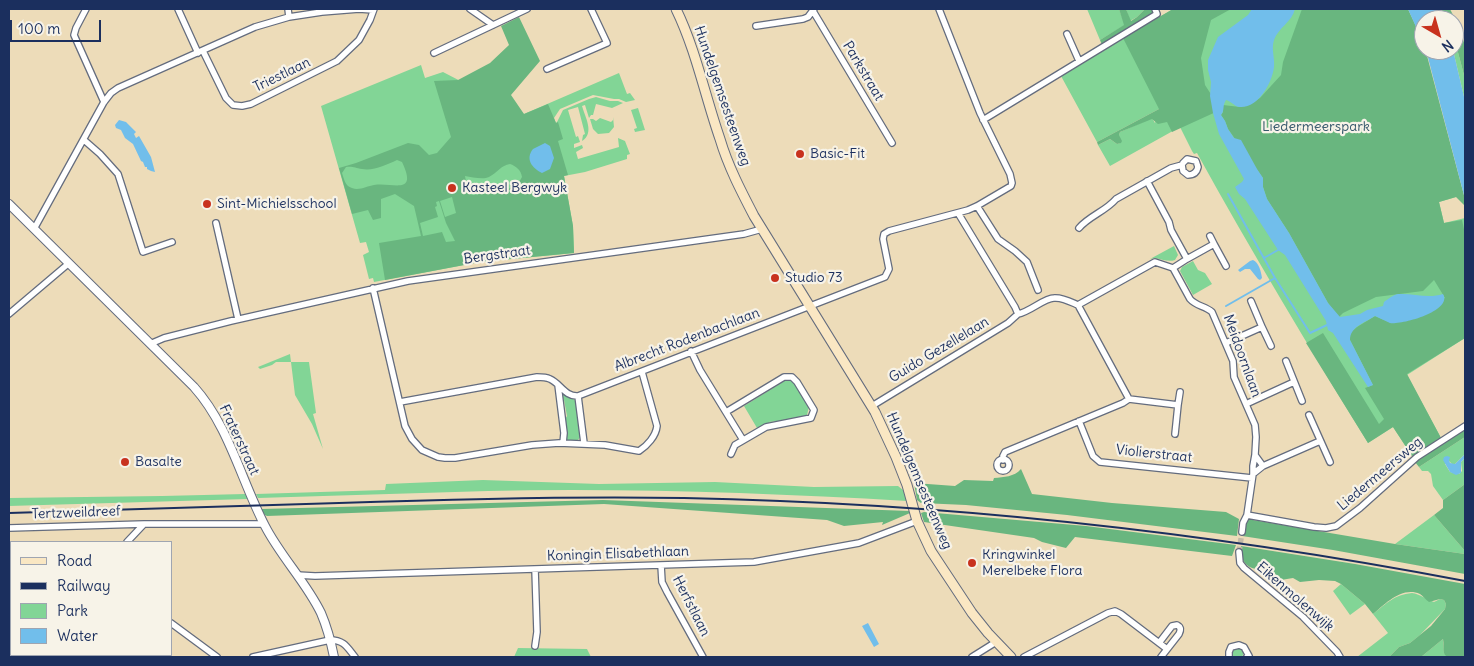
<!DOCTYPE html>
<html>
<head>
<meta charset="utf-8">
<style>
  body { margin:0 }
  #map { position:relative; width:1474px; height:666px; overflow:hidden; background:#eddcb9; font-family:Delius,sans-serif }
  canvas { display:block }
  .frame { position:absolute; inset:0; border:10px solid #1b2f5e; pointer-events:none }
  .legend { position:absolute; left:10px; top:541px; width:162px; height:115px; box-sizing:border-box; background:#f7f3e8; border:1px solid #9fa5b1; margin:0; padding:6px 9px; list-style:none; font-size:15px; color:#1b2f5e }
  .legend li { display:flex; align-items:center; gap:10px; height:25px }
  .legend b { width:25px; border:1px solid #9fa5b1 }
  .north { position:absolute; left:1414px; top:10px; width:50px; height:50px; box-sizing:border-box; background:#f7f3e8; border:1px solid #9fa5b1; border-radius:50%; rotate:142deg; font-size:14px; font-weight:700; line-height:20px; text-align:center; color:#1b2f5e }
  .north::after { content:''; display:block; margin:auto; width:18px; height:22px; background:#c8321e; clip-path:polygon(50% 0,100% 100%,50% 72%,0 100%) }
  .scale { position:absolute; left:10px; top:20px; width:91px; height:22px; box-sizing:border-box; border:2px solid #1b2f5e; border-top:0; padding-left:6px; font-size:15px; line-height:18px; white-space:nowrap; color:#1b2f5e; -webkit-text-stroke:4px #f7f3e8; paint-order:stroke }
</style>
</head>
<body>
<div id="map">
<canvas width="1474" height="666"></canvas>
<div class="frame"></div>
<ul class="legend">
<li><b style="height:6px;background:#fae7c3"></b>Road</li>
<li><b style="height:6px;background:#1b2f5e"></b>Railway</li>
<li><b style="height:14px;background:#82d596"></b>Park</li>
<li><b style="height:14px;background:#71beeb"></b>Water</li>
</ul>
<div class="north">N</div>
<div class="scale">100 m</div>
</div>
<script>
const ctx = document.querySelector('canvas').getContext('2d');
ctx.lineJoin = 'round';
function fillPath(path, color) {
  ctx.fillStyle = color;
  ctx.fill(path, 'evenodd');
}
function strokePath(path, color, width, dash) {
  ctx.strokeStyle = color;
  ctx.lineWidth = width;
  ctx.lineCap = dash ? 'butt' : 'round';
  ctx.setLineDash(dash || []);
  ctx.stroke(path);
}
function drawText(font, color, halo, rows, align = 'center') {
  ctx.font = font + ' Delius,sans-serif';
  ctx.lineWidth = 4.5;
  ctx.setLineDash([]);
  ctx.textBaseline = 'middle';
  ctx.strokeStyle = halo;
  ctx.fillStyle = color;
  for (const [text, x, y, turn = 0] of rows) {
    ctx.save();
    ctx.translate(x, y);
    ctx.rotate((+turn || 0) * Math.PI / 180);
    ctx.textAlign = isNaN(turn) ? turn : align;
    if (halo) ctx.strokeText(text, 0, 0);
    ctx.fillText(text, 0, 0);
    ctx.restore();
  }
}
fillPath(new Path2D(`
  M1087,9H1119L1125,25L1100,40Z
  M1126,9H1145L1137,17L1130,21Z
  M1173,9H1397L1456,197L1439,202L1444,223L1465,218V338L1407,375L1441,438L1412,456L1393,427L1368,443C1309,347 1251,251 1197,153L1194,154L1192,151L1180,127L1110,166L1098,145L1110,139L1117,144L1120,143L1119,135L1120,132L1152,118L1155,123L1159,109L1097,142L1061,76Z
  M1454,37L1465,79V101L1453,50H1454Z
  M421,65L425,78L443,72L524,114L619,73L627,94L630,93L635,100L626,102L619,99H614L593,95L560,109L554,118L556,123L557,122L563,110L589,99L596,97L610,101H618L623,103L612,108L596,104L593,115H591L589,118L585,105L582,106C585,117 595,133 582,141L583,135L585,134L578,107L568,110L576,137L578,136L580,142L574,144V148L582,145L583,148L576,152L578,159L619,147L618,138L625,141L630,154L627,155V159L585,172L564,176L573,226L574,253L480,262L374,282L373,278L369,279L363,255L369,252L366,242L360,243L321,106Z
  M638,108L645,130L635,132L634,129L637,128L631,110Z
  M613,117L614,127L609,133L598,134L593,129L590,119H593L596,121L600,118L611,122L613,120Z
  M1174,246L1178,255L1175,260C1167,263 1159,257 1150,259Z
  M1193,261L1198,270L1205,273L1212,284L1193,295L1180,271L1182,267Z
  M290,354L291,362H309L316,413L313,414L323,449L312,424L295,395L291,362H276L272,365L260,369L258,367Z
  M786,380L793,381L809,407L807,415L804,418L779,423V421L769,422V424L757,428L744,406Z
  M564,393L576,401L581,436L578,440H566L564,421L567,416L564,400L561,394Z
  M1465,437V454L1455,464H1452L1449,461L1445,464L1450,472L1459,474L1462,471L1461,462L1465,458V484L1443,500L1433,486L1431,474L1428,471H1422L1419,467Z
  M483,480L599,484L715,482L814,487L898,486L903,490L907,501C767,493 628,488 488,491C411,493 334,496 258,498L256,494L385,490L386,484Z
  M245,494L248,499L9,506V498L162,496Z
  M1434,515L1465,551V554L1395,544Z
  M1341,584L1365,604L1350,615L1333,591Z
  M1412,593C1420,594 1425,599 1434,602L1440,599L1444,600L1446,604L1445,609L1420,635L1410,643L1399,647L1389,657H1357L1388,633L1373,614C1387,603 1394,595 1412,593Z
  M1443,639L1444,653L1449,657H1421Z
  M1236,647L1243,650L1244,653L1242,657H1232L1231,653L1233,648Z
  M518,648L587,649L591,657H514Z`), '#82d596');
fillPath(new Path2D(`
  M1119,9H1126L1131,21L1137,17L1145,9H1152L1153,13L1151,16L1102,45L1100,40L1124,25Z
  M1173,9H1231L1211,20L1201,58L1205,85L1214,99L1218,111L1172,132L1167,122L1158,124L1152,119L1120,132L1119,135L1122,141L1121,143L1117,144L1110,139L1098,145L1097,142L1159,109L1123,38Z
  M1302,9H1408L1422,39L1424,50L1426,52L1465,199V205H1464L1456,197L1439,202L1444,223L1462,220L1465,234V338L1407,374L1441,438L1412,456L1393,427L1368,443L1306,343L1323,333L1379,424L1384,419L1365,388L1373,385L1350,340V333L1357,327L1375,316L1391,323L1445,298L1434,280L1423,291L1376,297L1343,313L1339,317L1328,303L1289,233L1267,199L1263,187V178L1228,129L1225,121L1221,115L1223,112V105L1240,107L1250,104L1260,98L1281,75L1283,62Z
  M1441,9H1450L1460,29L1465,46V79L1454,37V20H1447Z
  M519,17L540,61L511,95L524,114L548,104L556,123L558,122L563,139L558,141L568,175L564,176L573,226L574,253L480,262L385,280L379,243L421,236L414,206L395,194L381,199V218L373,220L368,210L352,214L339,168L356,163L408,143L419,145L429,155L437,153L451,137L434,81L458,80L490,63L509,45L501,26ZM397,160L402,162C418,196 393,182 374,185C367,186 359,191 352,188C345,186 344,179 342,173L346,167C353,166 355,168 362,169C374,171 386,165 397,160ZM510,164C516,166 521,170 522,177C514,194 487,193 472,195L468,193L465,176C472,177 483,180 489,177C497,173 501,165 510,164ZM452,197L456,213L445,217L440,201ZM439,201L446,223L455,241L446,242L442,232L423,236L420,223L438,217L435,207L437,206L436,202Z
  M1465,429V437L1419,467L1415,462Z
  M1021,469L1032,494L1112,503L1226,512L1239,519L1237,536L1067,515L966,505L921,503L917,500L914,483L955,486L964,480L993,481L994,478C1004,477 1014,477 1021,469Z
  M1465,484V551L1434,515L1443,508V500Z
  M603,500L910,511V513L882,525L883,522L844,526L827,520L604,504L267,516L265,515L261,509Z
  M924,512L1086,526L1236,545L1232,556L1075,537L1066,548L1042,542L1034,538L924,522L921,513Z
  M1247,519L1395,544L1465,554V574L1333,550L1242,536Z
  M1241,546L1355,564L1465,584V657C1459,657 1446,660 1444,653C1443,649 1444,643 1443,639L1421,657H1389L1399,647L1410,643L1431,626L1445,609L1446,604L1444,600L1440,599L1429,602C1426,600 1423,596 1420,594C1402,586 1385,604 1373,614L1365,604L1341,584L1335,581L1319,580L1300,582L1293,578L1281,580L1270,569C1252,572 1239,565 1241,546Z`), '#69b67f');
fillPath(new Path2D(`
  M1252,9H1295C1292,22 1278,28 1274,40C1271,49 1275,58 1274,67C1272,83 1258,109 1239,107C1234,106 1231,101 1226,100C1222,106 1225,110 1221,115L1225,121L1228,129L1234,138L1241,140L1257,169L1263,178V187L1267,199L1289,233L1328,303L1340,317L1360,314L1367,310L1383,306L1384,302C1388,299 1393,295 1398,294C1413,293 1428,299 1443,294C1453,311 1402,325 1390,323C1385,321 1380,318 1375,316C1364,323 1350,327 1350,340L1373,385L1368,387L1333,333L1328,330L1326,321L1285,255L1278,250L1245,199L1239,194L1235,187L1242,182L1244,179L1219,134L1213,113L1210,96L1211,82L1208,70V60L1218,37L1248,15Z
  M1408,9H1436L1441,20H1424V45Z
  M1426,50H1453L1465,101V199Z
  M119,120L126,122L136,132L134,134L136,138L139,136L151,157L155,172L151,171L147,169V167H145L143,162L141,161L133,144L125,138L121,130L116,128L115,125Z
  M545,143L550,146L554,158L550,169L542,173C532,168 525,159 533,149Z
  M1253,260C1259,263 1261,271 1262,278L1260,280L1258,279L1250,269H1245L1240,272L1238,270L1250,261Z
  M1465,454V458L1461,462V473L1456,475L1450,472L1443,460L1444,457L1447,456L1450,457L1449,460L1450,463L1455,464Z
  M868,623L879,644L874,647L862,626Z`), '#71beeb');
strokePath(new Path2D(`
  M1228,194L1275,278L1310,333L1327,325
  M1264,258L1278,250
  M1226,306L1275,278`), '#71beeb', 2);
strokePath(new Path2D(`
  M1239,552L1242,532`), '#c3b9a7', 5.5, [5.5, 3]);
const minor = new Path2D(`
  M86,9L76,28L74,35L104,102
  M178,9L198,53
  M288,9L289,17
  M359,9L373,10
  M470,9L493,25
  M813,11L892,143
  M756,26L803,19L808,17L814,9
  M1067,34L1079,61
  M203,51L226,98L233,105L242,106L251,104L337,61L359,40L370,20L374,9
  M434,53L527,9
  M547,69L607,43L591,9
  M983,120L1157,14L1155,9
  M84,140L100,154L118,174L143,252L172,242
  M1147,181L1169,222L1171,230L1187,259L1173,268
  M977,206L998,239L1015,251L1027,262L1038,290
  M958,213L1015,307L1018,314C1030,312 1044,298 1054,298C1062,297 1071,302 1078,305
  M216,223L238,319
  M1079,228C1089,216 1106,211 1116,199L1171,168L1182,165L1183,163L1187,159L1196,161L1198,167C1197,172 1194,175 1188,175L1183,171L1182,165
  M34,229L104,102L111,93L118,88L255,27L289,17L322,12L359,9
  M1210,236L1214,244
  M1187,259L1214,244L1226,266
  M373,288L405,426L412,439L422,450L438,457L445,458H455L532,445L559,443L605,445L639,451C647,446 656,436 657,426L642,372
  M1078,305L1155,262L1173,268L1190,299C1196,306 1205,306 1212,312L1233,361L1234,377L1255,425L1256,437L1255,455L1263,466L1253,474L1247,515L1243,523L1242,532
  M1078,305L1129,399
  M9,314L68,264
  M1262,327L1271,346
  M1226,343L1262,327L1251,301
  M150,344L164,338L231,321L408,281L744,234L762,229
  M691,351L700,370L743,440
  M1286,361L1302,401
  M558,385L564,433L563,443
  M578,396L584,443
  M1129,399L1178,405L1175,434
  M400,402L537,377C541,377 546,377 550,379C560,383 565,397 578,396L885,277L889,269L883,239L884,234L889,231L968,210L977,206L1011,186L1012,183L1010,174L980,113L939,9
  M1246,404L1294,382
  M1178,405L1180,392
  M872,406L1008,323L1018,314
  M726,412L784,377H792L797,382L814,410L811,418L766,427L735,445L731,454
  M1309,415L1330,462
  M1079,421L1093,456L1100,462L1252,478
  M997 465a6 6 0 1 1 12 0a6 6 0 1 1-12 0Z
  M1003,460V456L1005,452L1123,403L1129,399
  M1263,466L1320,441
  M1253,474V466L1255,455
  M1247,515L1314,527L1326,528L1336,526L1360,508L1417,457L1465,426
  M9,528L144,524
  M127,542L144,524H264
  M1239,552L1240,563L1244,568L1303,617L1337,652L1340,657
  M661,565L662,582L667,592L703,657
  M535,569L537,632L535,646
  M297,575L315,576L754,562L859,543L917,521
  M171,623L217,657
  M1159,643L1172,626L1177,625C1181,627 1181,630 1179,634L1161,657
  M19,657L21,655
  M253,657L330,640C344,640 347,647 355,657
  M972,657L996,642
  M1024,657L1108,613L1115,611L1121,614L1167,649
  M1229,657V652L1231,647L1239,645L1244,647L1249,656L1247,657`);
const tertiary = new Path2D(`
  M9,204L194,387C229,426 241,480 265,526C281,557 306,582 321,613C327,627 331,642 334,657`);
const secondary = new Path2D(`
  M676,9C696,50 705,96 720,139C728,166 741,191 754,216L875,412L896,457L907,485L917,521L931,551L972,613L988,633L1011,657`);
strokePath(minor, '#646c7e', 8);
strokePath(tertiary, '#646c7e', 10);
strokePath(secondary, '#646c7e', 11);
strokePath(minor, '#fff', 5.5);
strokePath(tertiary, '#fff', 8);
strokePath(secondary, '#fae7c3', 9);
strokePath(new Path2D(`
  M9,513C119,510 229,506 339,503C454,499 569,496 684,498C947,503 1208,532 1465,581`), '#1b2f5e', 2);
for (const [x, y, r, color] of [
  [800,154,5,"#c8321e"],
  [452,188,5,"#c8321e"],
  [207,204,5,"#c8321e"],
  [775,278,5,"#c8321e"],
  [125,462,5,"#c8321e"],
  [972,563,5,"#c8321e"]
]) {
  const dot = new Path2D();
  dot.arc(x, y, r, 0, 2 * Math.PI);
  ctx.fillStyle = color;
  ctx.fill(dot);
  strokePath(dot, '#f7f3e8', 2);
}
drawText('14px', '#1b2f5e', '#f7f3e8', [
  ["Parkstraat",863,71,59],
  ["Triestlaan",282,75,-26],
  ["Hundelgemsesteenweg",722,96,71],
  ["Bergstraat",497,255,-8],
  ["Albrecht Rodenbachlaan",687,340,-21],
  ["Guido Gezellelaan",939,350,-31],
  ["Meidoornlaan",1242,356,70],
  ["Fraterstraat",239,440,65],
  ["Violierstraat",1154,454,6],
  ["Liedermeersweg",1380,474,-40],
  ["Hundelgemsesteenweg",919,481,67],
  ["Tertzweildreef",76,513,-2],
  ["Koningin Elisabethlaan",618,554,-2],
  ["Eikenmolenwijk",1295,597,41],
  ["Herfstlaan",691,606,63]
]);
drawText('14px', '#35586c', '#f7f3e8', [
  ["Liedermeerspark",1316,127]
]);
drawText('14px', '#1b2f5e', '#f7f3e8', [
  ["Basic-Fit",810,154],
  ["Kasteel Bergwyk",462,188],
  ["Sint-Michielsschool",217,204],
  ["Studio 73",785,278],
  ["Basalte",135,462],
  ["Kringwinkel",982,555],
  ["Merelbeke Flora",982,571]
], 'left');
</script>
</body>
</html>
